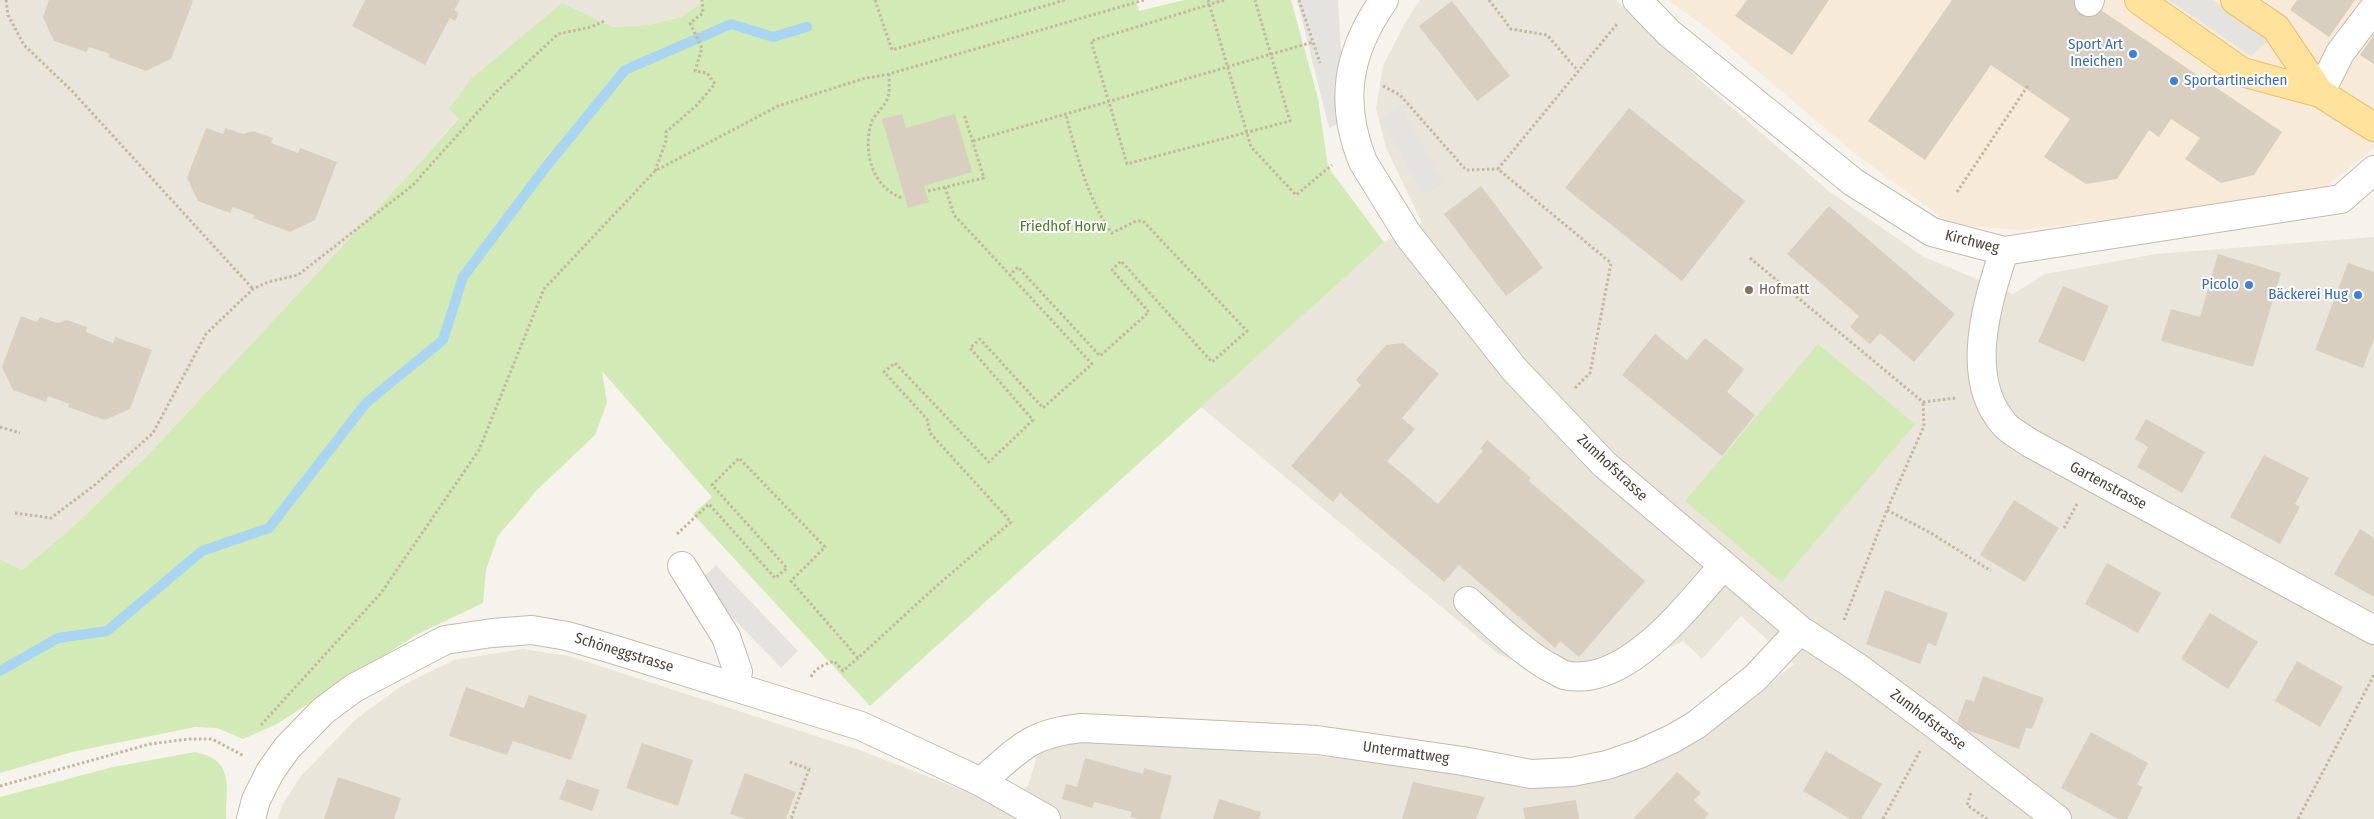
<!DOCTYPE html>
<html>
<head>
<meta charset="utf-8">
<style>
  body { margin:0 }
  canvas { display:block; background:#f6f3ec }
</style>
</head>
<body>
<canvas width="2374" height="819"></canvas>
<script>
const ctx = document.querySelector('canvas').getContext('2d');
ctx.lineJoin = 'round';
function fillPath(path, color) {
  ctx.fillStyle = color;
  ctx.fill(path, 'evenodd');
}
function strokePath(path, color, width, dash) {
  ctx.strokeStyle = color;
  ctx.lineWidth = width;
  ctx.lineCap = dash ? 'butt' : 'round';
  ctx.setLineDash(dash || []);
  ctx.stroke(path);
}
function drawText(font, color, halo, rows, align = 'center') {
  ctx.font = font + ' "Fira Sans Condensed",sans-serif';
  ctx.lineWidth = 4;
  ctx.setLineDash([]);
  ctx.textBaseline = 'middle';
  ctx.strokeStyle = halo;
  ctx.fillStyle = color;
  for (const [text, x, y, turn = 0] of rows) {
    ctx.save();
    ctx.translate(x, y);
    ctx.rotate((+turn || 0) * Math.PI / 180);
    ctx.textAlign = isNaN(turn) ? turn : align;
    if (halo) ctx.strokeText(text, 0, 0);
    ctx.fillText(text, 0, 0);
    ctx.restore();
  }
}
fillPath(new Path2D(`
  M0,0H706L681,17L648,25L612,27L596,21L459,117L427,155L149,454L76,524L22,570L0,559Z
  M1420,0H1616L1701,81L1830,192L1924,257L2013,294L2045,274L2156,254L2374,237V819H278L282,805L301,776L356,719L403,685L454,660L523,649L569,656L859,750L991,801L1028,786L1040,746L1083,738L1407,763L1618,774L1719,725L1794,664L1741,616L1702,659L1683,641L1588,686L1517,654L1511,660L1497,653L1201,407L1384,242L1422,223L1386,148L1376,108L1383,66L1405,23Z`), '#eae5da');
fillPath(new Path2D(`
  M1668,0H2374V148L2323,189L2158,214L2021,230L1950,224L1853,152L1707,28Z`), '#f7ead8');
fillPath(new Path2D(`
  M706,0H1136L1139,11L1184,0H1291L1318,98L1328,167L1384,242L870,706L693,514L712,497L602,371L607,403L595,435L537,490L498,536L486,570L483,603L418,634L275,725L243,739L217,728L195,727L72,752L0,773V559L22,570L76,524L149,454L427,155L459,118L449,109L470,80L562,3L612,27L648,25L681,17Z
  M1818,344L1915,424L1781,582L1685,501Z
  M195,752C201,754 209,755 214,759C233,771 225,800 226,819H0V797L113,767Z`), '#d2eab5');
fillPath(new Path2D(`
  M1297,0H1338L1345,121L1329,128Z
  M2169,0H2213L2270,39L2251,56Z
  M1401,106L1443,184L1423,195L1381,118Z
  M716,565L798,651L781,668L698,582Z`), '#e5e3e0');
strokePath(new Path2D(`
  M0,671L58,638L107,631L202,551L269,528L366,403L443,340L463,277L545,168L625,70L731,24L773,37L807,27`), '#a9d4f2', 10);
fillPath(new Path2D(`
  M49,0H190L193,1L171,59L146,71L108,57L110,54L89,47L86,52L54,41L43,17Z
  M365,0H460L454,10L459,13L455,21L450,18L425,65L352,26Z
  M1747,0H1829L1792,55L1735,16Z
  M1952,0H2086L2282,132L2254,175L2221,183L2185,159L2200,138L2171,119L2159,137L2149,130L2117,179L2086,184L2044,157L2070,119L1991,65L1925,160L1868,121Z
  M2297,0H2355L2329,37L2290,10Z
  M1452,1L1510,76L1477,101L1419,26Z
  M2374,35V64L2360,55Z
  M1629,108L1745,201L1682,281L1565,188Z
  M902,114L906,128L955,114L972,172L924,186L929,202L908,208L882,119Z
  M206,128L223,134L225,128L243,134L253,131L273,138L271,143L298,153L300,148L337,162L315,220L290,232L253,218L254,215L233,207L230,213L198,201L187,178Z
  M1481,186L1543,268L1506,296L1444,214Z
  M1829,206L1955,314L1914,362L1880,333L1870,344L1850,327L1859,316L1787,254Z
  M2218,254L2281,273L2253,367L2161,341L2171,309L2200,317Z
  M2348,263L2374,272V339L2363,368L2315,350Z
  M2063,286L2109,306L2084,362L2038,342Z
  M21,316L37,322L40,317L58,323L67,320L87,327L86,332L113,343L115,337L152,350L130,409L105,420L68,407L69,404L48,396L46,402L13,390L2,367Z
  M1655,334L1687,360L1705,338L1744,369L1727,392L1755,415L1722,456L1622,375Z
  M1403,343L1439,374L1402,418L1415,429L1387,461L1438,504L1483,451L1480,449L1487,440L1531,478L1529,481L1645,581L1579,657L1560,641L1555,648L1459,565L1444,582L1340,493L1333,502L1291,466L1361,385L1356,380L1386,345Z
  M2146,419L2205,452L2182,493L2137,467L2148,447L2135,439Z
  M2264,455L2309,478L2295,504L2300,507L2280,544L2230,517Z
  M2014,500L2059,528L2025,582L1980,555Z
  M2360,529L2374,538V597L2334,574Z
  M2107,563L2161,593L2138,633L2085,604Z
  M1885,590L1948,613L1936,646L1928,643L1920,664L1866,644Z
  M2210,613L2258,642L2228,689L2181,659Z
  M2297,661L2343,687L2320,727L2275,701Z
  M1983,676L2044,698L2032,729L2026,728L2019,749L1956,726L1966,699L1974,702Z
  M466,687L524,708L529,695L587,715L571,760L513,741L507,755L449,736Z
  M2091,732L2148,763L2137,784L2143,787L2127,819H2118L2061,788Z
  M642,743L693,760L678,806L626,788Z
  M1826,751L1882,784L1861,819H1850L1803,791Z
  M1085,758L1143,774L1144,768L1172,776L1160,819H1137L1130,817L1132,812L1094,802L1092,808L1062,799L1066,784L1077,787Z
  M1677,772L1701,793L1694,800L1709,814L1704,819H1633Z
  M745,773L796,792L786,819H745L730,814Z
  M338,777L401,798L394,819H324Z
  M567,779L600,790L592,811L559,799Z
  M1413,782L1485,797L1476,819H1402Z
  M1219,799L1261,812L1259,819H1213Z
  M1576,800L1579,819H1525L1523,808Z`), '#d8cfc1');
const minor = new Path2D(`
  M1384,0C1347,53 1339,102 1363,162L1408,235L1514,369L1604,464L1800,630L1857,667L1934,724L2057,819
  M1637,0L1669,33L1853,182L1932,232L2004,251L2341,199L2374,170
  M2089,2L2090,0
  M2320,93L2340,53L2374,8
  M2004,251C1987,303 1963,379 2005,425C2011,432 2022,437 2030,443L2374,630
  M682,566L726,637L738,672
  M1468,601C1493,624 1518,648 1547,666C1552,668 1559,673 1564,675C1626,689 1687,606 1723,566
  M981,782C1019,749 1030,733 1082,728L1317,740L1463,761L1531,774L1572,772L1607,765L1639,754L1672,739L1696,725L1755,678L1800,630
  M251,819L256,800L270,772L287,748L323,711L354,688L445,640L492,633L532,630L567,636L612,649L861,726L981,782L1046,819`);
const major = new Path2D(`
  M2139,0L2242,72L2320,93L2374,127
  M2235,0L2276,28L2320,93`);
strokePath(minor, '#c2bbae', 30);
strokePath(major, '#e6c16a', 30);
strokePath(new Path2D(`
  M6,0L8,15L24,45L72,91L253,289
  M875,0L892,50L1065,0
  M1208,0L1251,147L1296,195L1332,165
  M1224,0L1091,41L1127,164L1290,121L1255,0
  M1299,0L1320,63
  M1489,0L1511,29L1547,35L1578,71
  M889,74C889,81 890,90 888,97C885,107 874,114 871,124C863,152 872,187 902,198
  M1383,86L1400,95L1466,170L1498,169
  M973,141L1313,42
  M655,171L666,141V132L696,106L715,84L707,73L695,71L702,48L690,23L703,13L702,0
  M945,187L954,215L1010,275
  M928,191L984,178L964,114
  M1957,192L2029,84
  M1750,258L1923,402L1956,398
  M1575,388L1590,373L1611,263L1498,169L1617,24
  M0,427L20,433
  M1887,510L1931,533L1991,571
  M15,513L51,518L96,484L153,433L206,334L253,289L268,282L298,275L413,185L493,95L558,34L591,27L606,20
  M2064,528L2077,504
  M677,534L709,504L775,578L787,568L712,485L739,458L825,547L791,581L858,658L932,590L1011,522L930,433L927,419L884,372L895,363L989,462L1033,420L970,348L980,339L1043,408L1092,364L1010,275L1018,267L1100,356L1149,312L1112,270L1121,261L1212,362L1247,331L1143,221H1136L1112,233C1090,205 1075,150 1066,115
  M1844,620L1887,510L1924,426L1923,402
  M811,677C816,667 824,665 834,661L843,671L858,658
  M261,725L381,593L479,450L544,289L655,171L778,106L862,79L889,74L1144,0
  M790,762L809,769L791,819
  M0,786L150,744L189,739H212L244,756
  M1971,793L1967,805L1987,819
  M1883,819L1920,751
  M2298,819L2374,675`), '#c4b79f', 3, [2.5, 2.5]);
strokePath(minor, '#fff', 28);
strokePath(major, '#ffe39c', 28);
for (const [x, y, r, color] of [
  [2133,54,5,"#3f7fe0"],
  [2174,81,5,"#3f7fe0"],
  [2249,285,5,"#3f7fe0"],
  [1749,290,5,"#8d6e63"],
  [2358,295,5,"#3f7fe0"]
]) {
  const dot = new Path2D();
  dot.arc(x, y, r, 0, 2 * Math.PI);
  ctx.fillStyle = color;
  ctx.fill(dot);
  strokePath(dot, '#fff', 2);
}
drawText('15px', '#366cbe', '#fff', [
  ["Sport Art",2123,45],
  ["Ineichen",2123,62],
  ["Sportartineichen",2184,81,"left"],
  ["Picolo",2239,285],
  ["Bäckerei Hug",2348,295]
], 'right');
drawText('15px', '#4a7f2a', '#fff', [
  ["Friedhof Horw",1063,227]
]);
drawText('15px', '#4b4439', '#fff', [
  ["Kirchweg",1972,242,14],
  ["Zumhofstrasse",1612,468,43],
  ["Gartenstrasse",2108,486,28],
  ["Schöneggstrasse",624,653,17],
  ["Zumhofstrasse",1928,720,37],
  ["Untermattweg",1406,753,8]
]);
drawText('15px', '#785e54', '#fff', [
  ["Hofmatt",1759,290]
], 'left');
</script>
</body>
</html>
